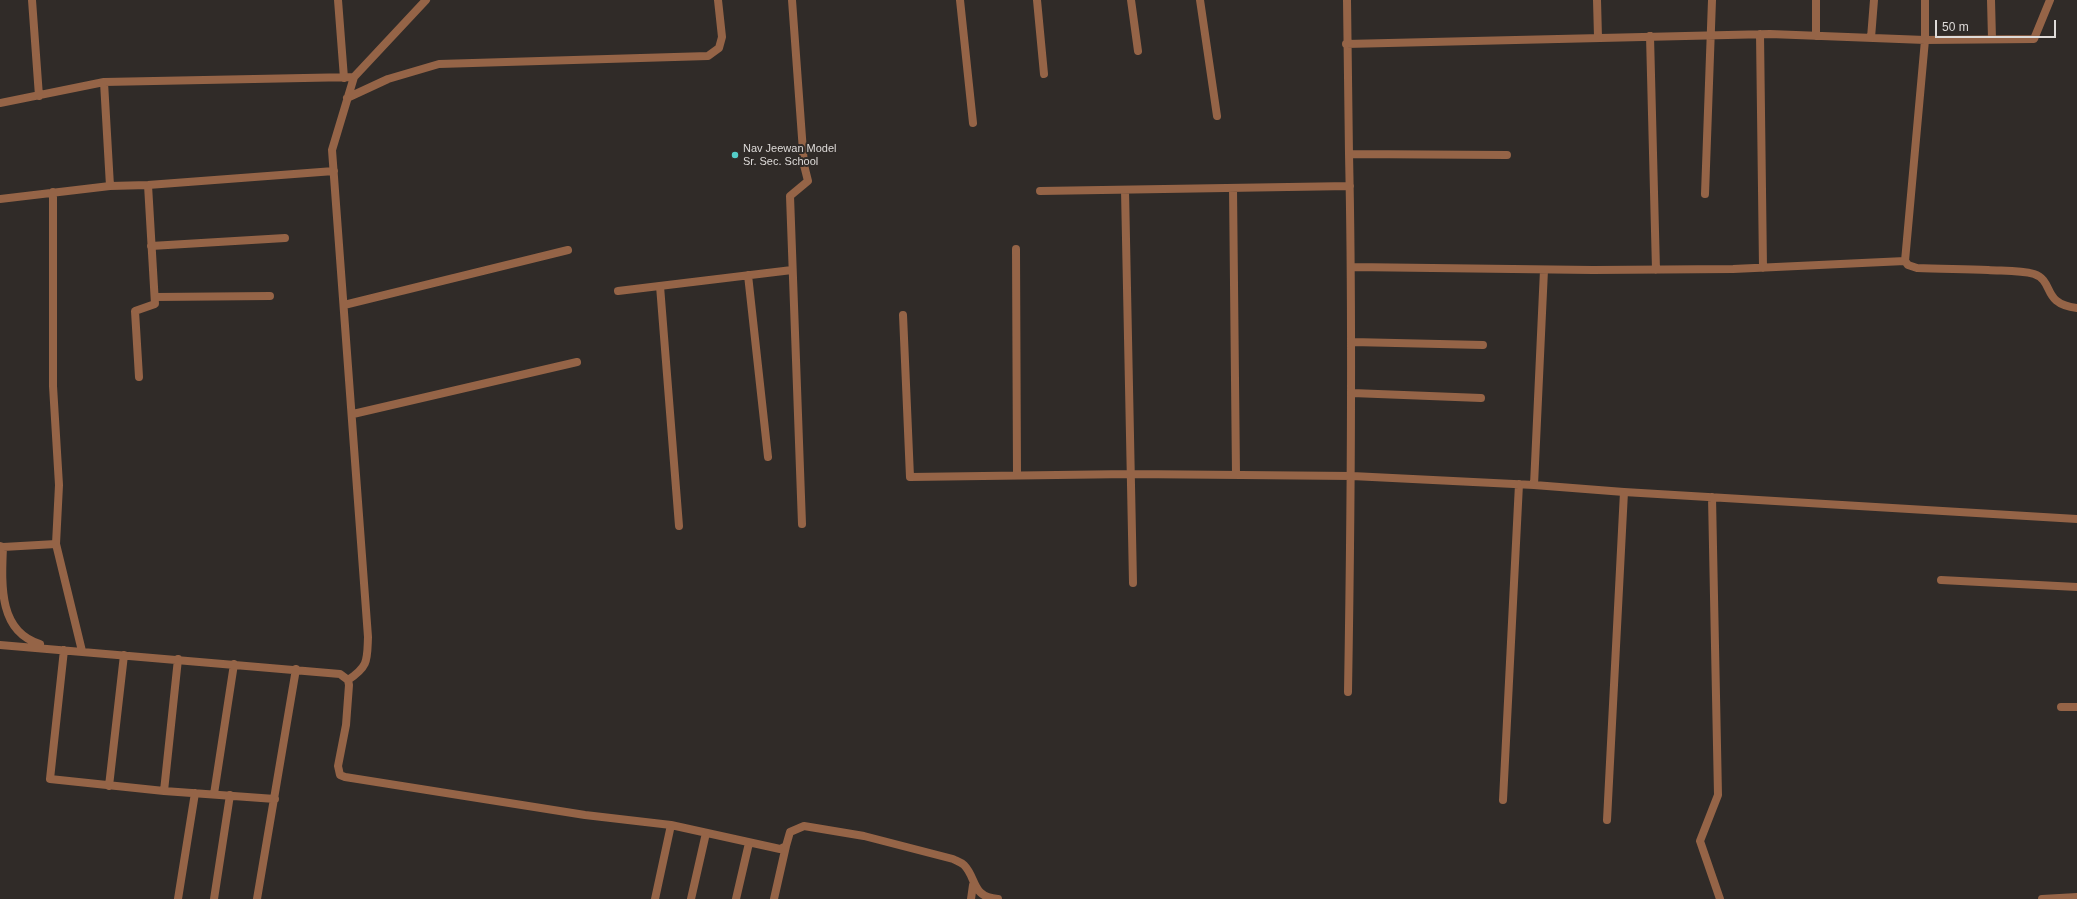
<!DOCTYPE html>
<html>
<head>
<meta charset="utf-8">
<style>
  body { margin:0 }
  #map { position:relative; width:2077px; height:899px; overflow:hidden; background:#302b28; font-family:Helvetica,sans-serif }
  canvas { display:block }
  .scale { position:absolute; left:1935px; top:20px; width:121px; height:18px; box-sizing:border-box; border:2px solid #dedbd9; border-top:0; padding-left:5px; font-size:12px; line-height:14px; white-space:nowrap; color:#dedbd9; -webkit-text-stroke:3px #302b28; paint-order:stroke }
</style>
</head>
<body>
<div id="map">
<canvas width="2077" height="899"></canvas>
<div class="scale">50 m</div>
</div>
<script>
const ctx = document.querySelector('canvas').getContext('2d');
ctx.lineJoin = 'round';
function strokePath(path, color, width, dash) {
  ctx.strokeStyle = color;
  ctx.lineWidth = width;
  ctx.lineCap = dash ? 'butt' : 'round';
  ctx.setLineDash(dash || []);
  ctx.stroke(path);
}
function drawText(font, color, halo, rows, align = 'center') {
  ctx.font = font + ' Helvetica,sans-serif';
  ctx.lineWidth = 4;
  ctx.setLineDash([]);
  ctx.textBaseline = 'middle';
  ctx.strokeStyle = halo;
  ctx.fillStyle = color;
  for (const [text, x, y, turn = 0] of rows) {
    ctx.save();
    ctx.translate(x, y);
    ctx.rotate((+turn || 0) * Math.PI / 180);
    ctx.textAlign = isNaN(turn) ? turn : align;
    if (halo) ctx.strokeText(text, 0, 0);
    ctx.fillText(text, 0, 0);
    ctx.restore();
  }
}
strokePath(new Path2D(`
  M32,0L39,96
  M338,0L344,78
  M792,0L804,165L808,181L790,196L802,524
  M960,0L973,123
  M1037,0L1044,74
  M1131,0L1138,51
  M1200,0L1217,116
  M1347,0L1349,154L1507,155
  M1597,0L1598,37
  M1816,0V36
  M1991,0L1992,39
  M1760,34L1763,268
  M1650,36L1656,270
  M1871,38L1874,0
  M1346,44L1770,34L1925,40L2034,39L2050,0
  M104,82L110,186
  M347,98L388,79L439,64L708,56L719,48L722,37L718,0
  M0,103L104,82L354,77
  M1233,188L1236,475
  M1125,190L1133,583
  M1040,191L1350,186
  M53,192V386L59,485L56,544L82,651
  M1705,194L1712,0
  M0,199L110,186L148,185L334,171
  M151,246L285,238
  M1016,249L1017,474
  M1905,261L1925,40V0
  M1352,267L1593,270L1733,269L1905,261L1908,265L1917,268C1940,269 1964,269 1988,270C2002,271 2020,270 2034,274C2055,281 2041,304 2077,308
  M748,275L768,457
  M660,286L679,526
  M618,291L792,270
  M155,297L270,296
  M344,305L568,250
  M903,315L910,477L1130,474L1352,476L1534,485L1624,492L2077,519
  M1352,342L1483,345
  M139,377L135,311L155,304L148,185
  M1352,393L1481,398
  M353,414L577,362
  M1534,485L1544,270
  M1712,497L1718,795L1700,841L1720,899
  M0,546L3,547C1,589 0,632 40,644
  M3,547L56,544
  M1941,580L2077,587
  M0,645L340,674L348,680L349,685L346,725L338,766L340,775L345,777L585,815L671,825L780,849L786,846L790,832L804,826L864,836L953,859C957,861 961,862 964,865C977,878 971,897 998,899
  M64,650L50,779L164,791L275,799
  M348,680C369,666 367,660 368,637L332,150L354,77L426,0
  M1348,692C1351,513 1353,333 1349,154
  M2061,707H2077
  M109,786L124,655
  M164,791L178,659
  M214,794L234,664
  M1503,800L1519,484
  M1607,820L1624,492
  M178,899L195,793
  M214,899L230,795
  M257,899L296,669
  M655,899L671,825
  M691,899L706,833
  M736,899L749,843
  M774,899L786,846
  M971,899L973,885
  M2042,899L2077,897`), '#956447', 8);
for (const [x, y, r, color] of [
  [735,155,4,"#54cdc8"]
]) {
  const dot = new Path2D();
  dot.arc(x, y, r, 0, 2 * Math.PI);
  ctx.fillStyle = color;
  ctx.fill(dot);
  strokePath(dot, '#302b28', 1.5);
}
drawText('11px', '#dedbd9', '#302b28', [
  ["Nav Jeewan Model",743,149],
  ["Sr. Sec. School",743,162]
], 'left');
</script>
</body>
</html>
